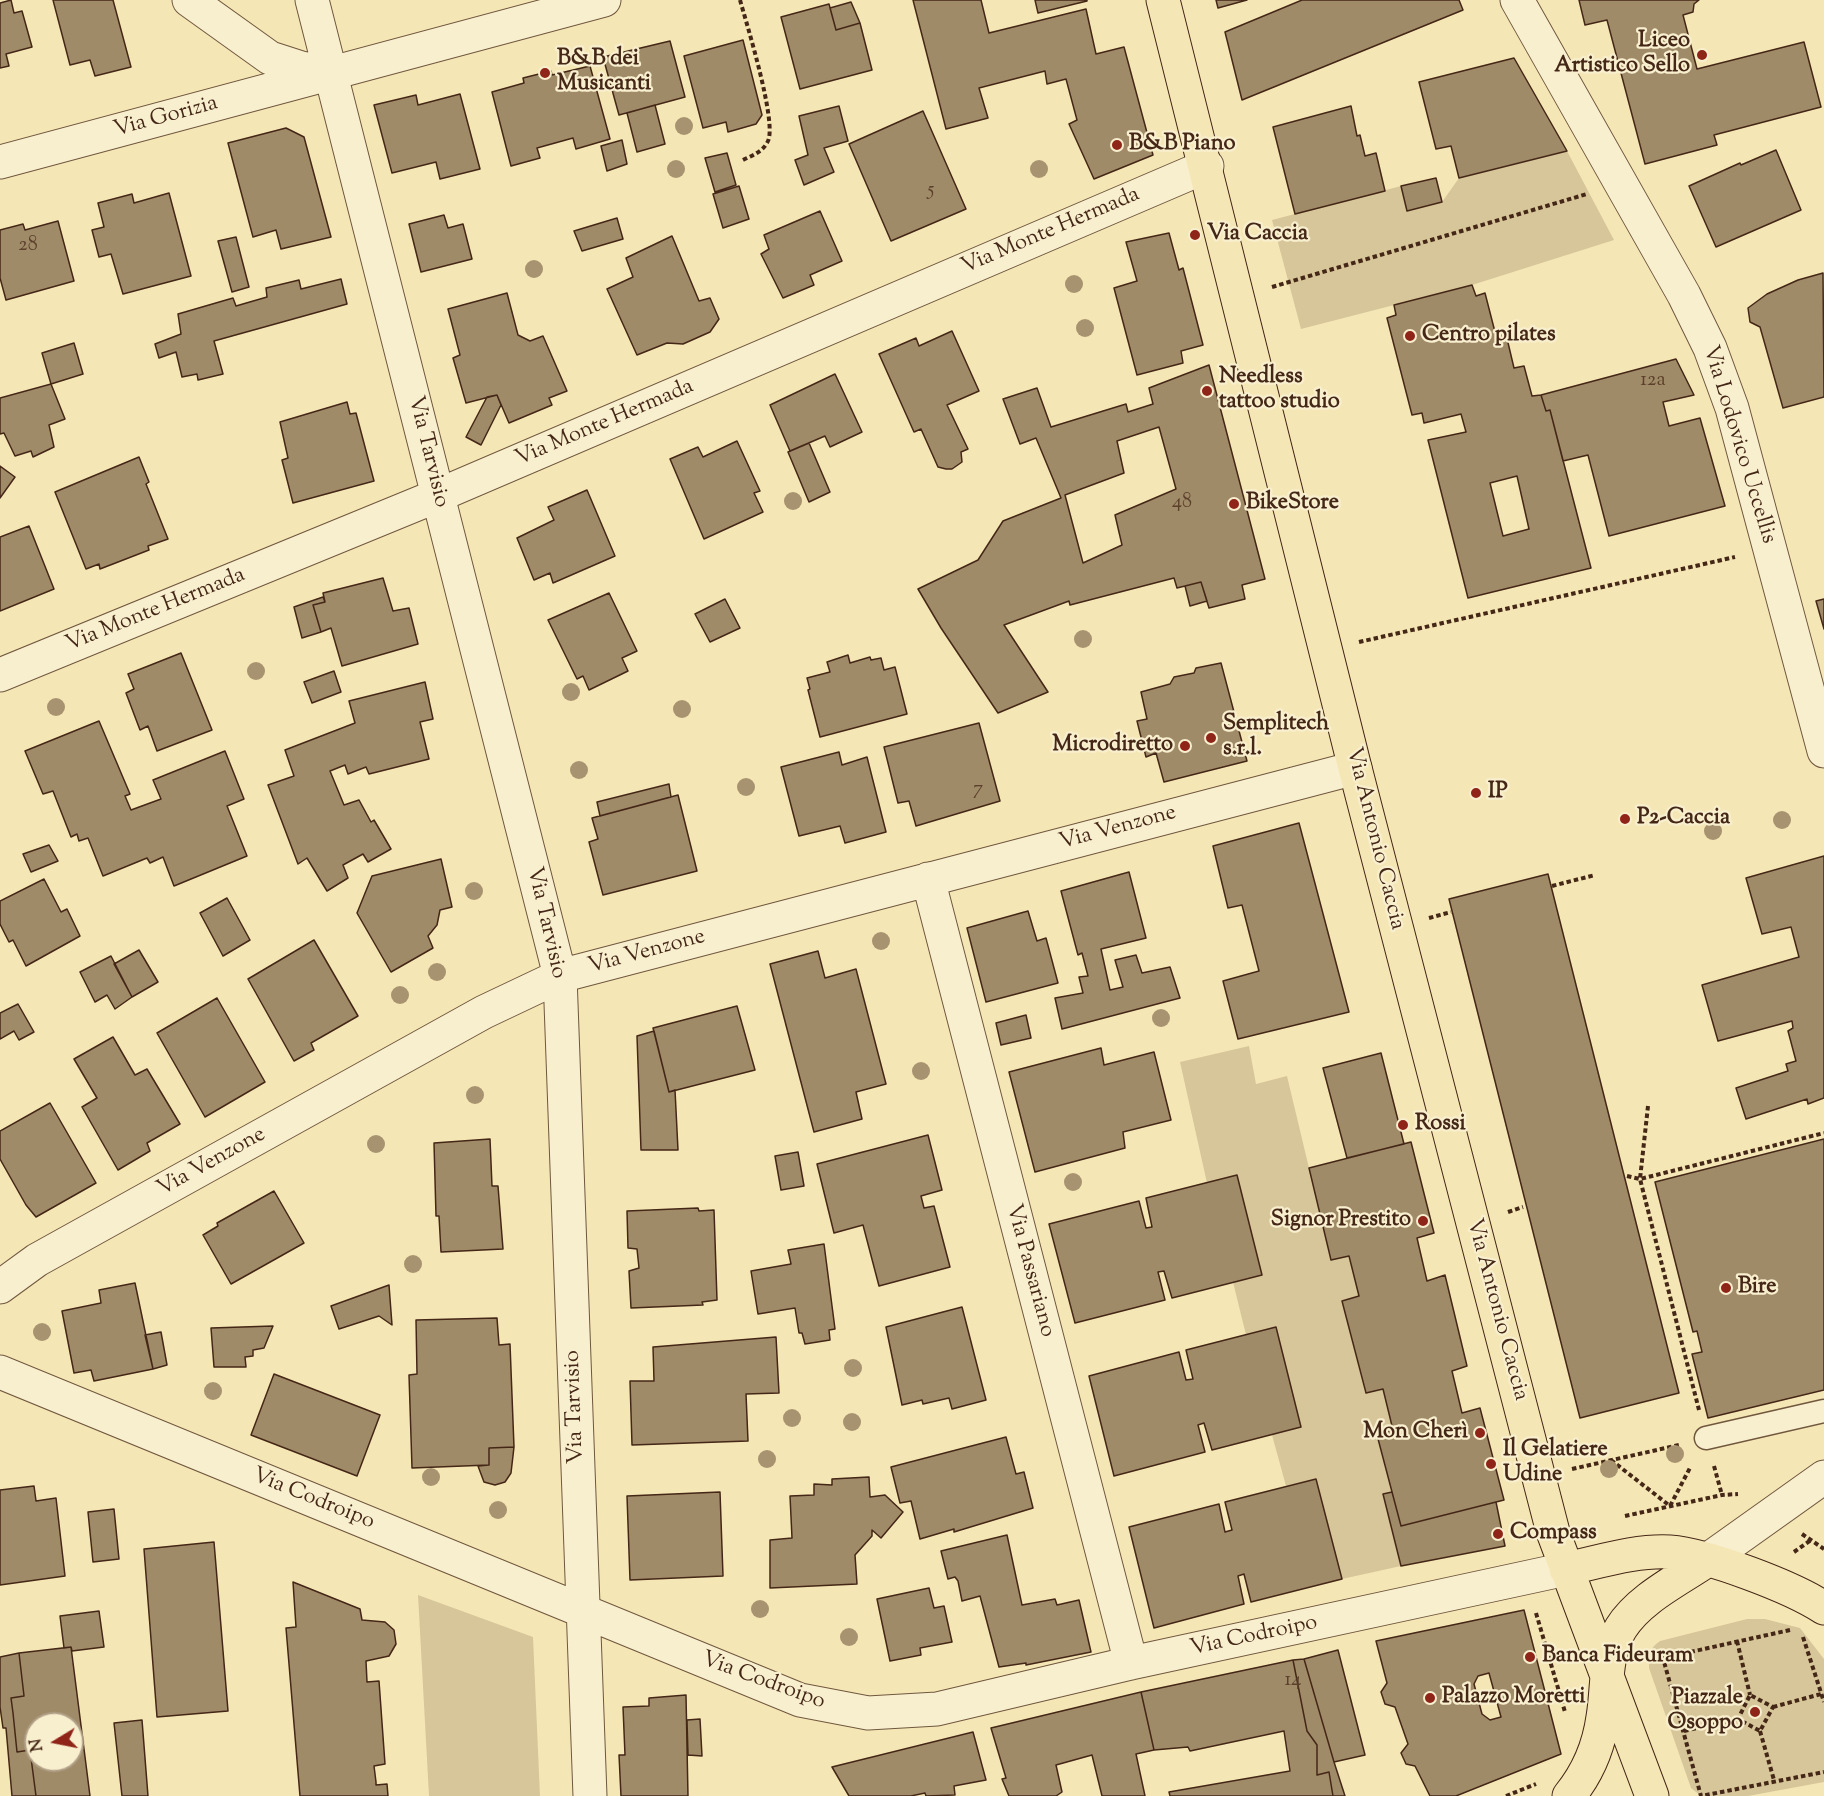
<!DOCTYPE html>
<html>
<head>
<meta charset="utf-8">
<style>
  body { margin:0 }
  #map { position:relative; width:1824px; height:1796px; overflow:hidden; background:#f5e7b5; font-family:"Sorts Mill Goudy",serif }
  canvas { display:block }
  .north { position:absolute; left:24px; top:1712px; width:60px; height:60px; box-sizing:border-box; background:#f8efcf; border:2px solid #b09f85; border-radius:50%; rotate:260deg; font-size:16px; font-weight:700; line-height:24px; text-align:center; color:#442716 }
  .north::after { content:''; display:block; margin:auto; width:21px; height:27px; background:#8f2418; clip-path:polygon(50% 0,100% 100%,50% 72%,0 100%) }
</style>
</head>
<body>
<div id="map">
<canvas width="1824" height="1796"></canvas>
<div class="north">N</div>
</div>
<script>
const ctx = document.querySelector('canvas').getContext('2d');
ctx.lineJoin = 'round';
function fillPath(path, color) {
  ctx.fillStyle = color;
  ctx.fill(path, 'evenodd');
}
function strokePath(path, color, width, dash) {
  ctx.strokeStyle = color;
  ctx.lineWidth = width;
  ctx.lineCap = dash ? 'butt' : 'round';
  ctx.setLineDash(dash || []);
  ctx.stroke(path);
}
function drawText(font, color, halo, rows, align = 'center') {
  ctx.font = font + ' "Sorts Mill Goudy",serif';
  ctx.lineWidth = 4.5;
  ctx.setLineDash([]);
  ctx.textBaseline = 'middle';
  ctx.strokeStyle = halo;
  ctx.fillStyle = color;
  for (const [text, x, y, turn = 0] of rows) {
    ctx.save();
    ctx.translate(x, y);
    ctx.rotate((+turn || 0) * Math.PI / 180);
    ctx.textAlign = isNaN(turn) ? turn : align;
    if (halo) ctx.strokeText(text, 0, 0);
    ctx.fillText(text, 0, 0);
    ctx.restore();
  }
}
fillPath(new Path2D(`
  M1567,151L1614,240L1472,285L1301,329L1272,220L1401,186L1407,211L1442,202L1459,178Z
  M1249,1046L1256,1084L1287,1076L1331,1260L1349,1256L1359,1296L1342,1301L1365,1392L1383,1389L1393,1430L1378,1435L1392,1492L1383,1495L1401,1566L1342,1579L1316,1479L1286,1486L1272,1435L1301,1426L1276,1327L1246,1335L1233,1282L1237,1175L1207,1183L1180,1062Z
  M418,1595L533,1637L540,1796H429Z
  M1747,1619H1765L1800,1628L1824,1659V1782L1748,1796H1701L1691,1788L1649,1668C1649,1656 1649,1648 1660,1641Z`), '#d7c69a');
const building = new Path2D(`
  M11,0L14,13L22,11L32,47L6,54L9,66L0,68V3Z
  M53,0H113L131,67L95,76L90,60L70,65Z
  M913,0H981L989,33L1086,9L1096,54L1124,47L1153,155L1094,179L1069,124L1077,120L1066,79L1047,84L1045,71L979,88L988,118L946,129Z
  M1035,0H1087V1L1038,13Z
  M1216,0H1247L1218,8Z
  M1302,0H1459L1463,10L1242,100L1225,32Z
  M1579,0H1699L1694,4L1693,12L1683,15L1697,69L1804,42L1821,107L1714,135L1717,145L1645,164L1607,20L1585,25Z
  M851,2L860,23L836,30L830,8Z
  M829,4L836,30L860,23L872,70L800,89L781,17Z
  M743,40L762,115L756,124L728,132L726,122L703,128L684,56Z
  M670,41L685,97L619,115L603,57Z
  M1514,58L1567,151L1459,178L1451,146L1436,149L1419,82Z
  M590,66L610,139L576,149L573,138L537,148L540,158L511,166L492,92L524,83L523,78L551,71L552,75Z
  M460,94L480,169L440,179L436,162L392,173L374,105L416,95L418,105Z
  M655,105L665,144L637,152L627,113Z
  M839,106L848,141L824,148L834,172L804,185L795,160L808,155L799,116Z
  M1351,106L1357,136L1360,135L1365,156L1376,153L1385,191L1295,214L1273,127Z
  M923,111L966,209L891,241L849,144Z
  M286,128L304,137L331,237L281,249L276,230L253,237L228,143Z
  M622,140L627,164L607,171L601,146Z
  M1776,150L1801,210L1716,247L1689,186L1740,163L1741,165Z
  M727,153L736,185L715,192L705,158Z
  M1436,178L1442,202L1407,211L1401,186Z
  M739,186L749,219L723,228L713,194Z
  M169,193L191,276L123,294L111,254L99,257L92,230L104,227L98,203L132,194L134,203Z
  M820,211L842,261L810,275L814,285L783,298L761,254L769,249L764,235Z
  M444,215L448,228L463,224L472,259L421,272L409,224Z
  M617,218L623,239L582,251L574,231Z
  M58,221L74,281L6,300L0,278V230L23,224L25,230Z
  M1169,233L1179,270L1183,268L1203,345L1181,351L1183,363L1137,375L1114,288L1137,281L1126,242Z
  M672,236L699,301L710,298L719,319L710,332L683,344L667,343L637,355L607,289L633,277L626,258Z
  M236,237L249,287L232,292L218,241Z
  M1823,273L1824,397L1783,408L1760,327L1750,322L1748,308L1767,294L1798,280Z
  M341,279L347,304L214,341L223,374L198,380L197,374L182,377L176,352L159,358L155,344L181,334L178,314L233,298L236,306L267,297L266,288L299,280L301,289Z
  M1472,285L1476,296L1485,293L1495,332L1505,330L1514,368L1524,366L1532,396L1541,395L1546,411L1550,410L1591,568L1468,598L1428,440L1466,432L1461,414L1424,423L1422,413L1412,415L1387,318L1396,315L1394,305ZM1517,476L1529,529L1503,536L1490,483Z
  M507,293L518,335L530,341L543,336L567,391L549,398L552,405L509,423L497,395L466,403L453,358L460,355L448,309Z
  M952,331L979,391L947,405L968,449L961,452L962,462L952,469H946L938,467L921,429L914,432L879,354L916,338L919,346Z
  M74,343L83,374L51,384L42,353Z
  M1676,359L1694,395L1663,402L1669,426L1700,418L1725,506L1609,536L1588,455L1563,461L1550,410L1546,411L1541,395Z
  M1209,365L1265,579L1242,585L1245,599L1209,608L1201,582L1177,588L1174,578L1070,605L1069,601L1004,625L1048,692L998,713L941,628L918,589L978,560L1003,521L1061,498L1036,438L1020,444L1003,399L1037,388L1051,427L1126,404L1128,412L1153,404L1149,388ZM1159,427L1176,489L1115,515L1122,545L1083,563L1065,495L1124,473L1117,441Z
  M835,374L862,432L830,447L825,436L790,451L770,405Z
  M51,384L65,419L49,425L54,447L33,457L31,451L15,456L4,433L0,434V398Z
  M497,395L501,405L481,445L466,437L487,397Z
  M347,402L350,414L356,413L374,481L293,503L282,460L288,458L280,422Z
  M737,441L760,491L754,493L763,512L704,539L670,459L698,447L703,457Z
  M809,443L830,492L809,502L788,452Z
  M139,457L149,482L146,484L168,539L148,546L149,550L100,569L99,564L86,569L55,492Z
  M0,466L15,477L0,498Z
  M587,490L615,556L553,583L550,573L534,580L517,538L554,520L548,507Z
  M29,526L54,589L0,611V537Z
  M383,578L393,611L409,608L418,644L342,666L331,628L321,632L313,605L325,602L323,593Z
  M1201,582L1207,601L1190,606L1185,586Z
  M609,593L637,651L622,658L628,671L589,690L583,676L577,679L548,620Z
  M323,597L325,602L313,605L321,632L302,638L294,607Z
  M725,599L740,628L710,642L695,614Z
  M1824,599V629L1816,601Z
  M181,653L212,730L157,751L148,726L140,730L126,693L134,689L128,674Z
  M848,655L850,663L870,657L871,660L881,658L884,670L895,667L907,714L820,737L808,690L810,689L807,678L830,672L827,662Z
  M1221,663L1247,761L1164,782L1156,753L1146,757L1137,721L1147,719L1141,692L1170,684L1174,677L1194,673L1196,668Z
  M334,671L341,692L312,703L304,682Z
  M425,682L433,719L420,722L429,759L369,774L366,767L348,774L345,765L330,771L344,805L359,800L371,822L374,820L391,849L368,862L363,854L343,865L348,878L327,891L307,858L298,864L268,785L294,776L285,750L355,723L349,701Z
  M99,721L130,794L125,796L131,810L161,799L153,780L225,751L244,799L227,806L247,856L174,886L163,857L150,863L147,858L103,876L88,838L79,841L77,834L71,837L53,791L43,794L25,751Z
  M979,723L1000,801L916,826L909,801L898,803L884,747Z
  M839,752L842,765L867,757L886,832L845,843L840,826L799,836L781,767Z
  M669,784L671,797L600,816L597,802Z
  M678,795L697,871L603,895L589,842L598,839L592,818Z
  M1299,823L1349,1012L1238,1039L1223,981L1259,971L1242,905L1228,908L1213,846Z
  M49,845L58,861L31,872L23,854Z
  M1824,856V1098L1808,1104L1807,1099L1746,1119L1736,1088L1788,1071L1786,1064L1796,1061L1788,1031L1793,1028L1792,1021L1718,1041L1702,985L1799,957L1791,927L1762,934L1746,878Z
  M441,859L452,907L440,910L437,925L428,936L433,948L391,972L357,913L372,876Z
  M1129,872L1146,938L1101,949L1110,990L1123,987L1115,960L1136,955L1142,973L1170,967L1180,998L1062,1029L1055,998L1083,993L1079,977L1088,976L1082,953L1078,955L1061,891Z
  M1548,874L1679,1393L1580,1418L1449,899Z
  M44,879L61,912L67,909L80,936L26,966L13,940L9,942L0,924V901Z
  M227,898L250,940L223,956L200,913Z
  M1028,911L1037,941L1046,938L1058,983L986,1002L967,928Z
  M314,940L358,1016L311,1043L314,1050L294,1061L248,979Z
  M139,950L158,982L132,997L114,964Z
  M818,951L825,978L856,969L886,1084L856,1092L862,1119L814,1132L770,964Z
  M111,956L132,997L115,1009L107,995L95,1002L80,972Z
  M217,998L265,1082L205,1117L157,1033Z
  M18,1004L34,1032L19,1040L14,1031L0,1039V1013Z
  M737,1006L755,1070L669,1092L653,1028Z
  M1026,1015L1031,1038L1001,1045L996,1023Z
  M654,1031L669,1092L675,1090L678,1150H641L637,1036Z
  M113,1037L135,1075L147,1069L180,1124L147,1143L150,1151L118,1170L82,1107L97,1098L74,1059Z
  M1101,1048L1104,1065L1154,1052L1171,1120L1123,1132L1125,1148L1035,1172L1009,1072Z
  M1381,1053L1404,1144L1347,1158L1323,1068Z
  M50,1103L96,1183L36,1217L26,1205L0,1159V1131Z
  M928,1135L942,1190L921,1196L924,1208L934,1206L950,1267L879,1286L863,1225L834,1233L817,1164Z
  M490,1139L492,1186H498L503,1249L441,1252L439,1216H436L434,1143Z
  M1824,1139V1390L1708,1418L1692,1354L1702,1352L1697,1331L1693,1332L1655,1182Z
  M1411,1142L1434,1233L1417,1238L1427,1281L1445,1275L1467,1366L1452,1371L1462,1413L1480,1408L1504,1500L1401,1526L1377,1435L1393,1430L1383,1389L1366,1393L1342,1301L1359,1296L1349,1256L1331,1260L1309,1168Z
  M798,1152L804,1186L781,1190L775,1156Z
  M1237,1175L1262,1275L1172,1298L1164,1271L1158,1272L1165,1300L1075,1323L1049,1224L1139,1201L1146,1228L1152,1227L1146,1198Z
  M274,1191L304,1243L231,1284L203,1235L218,1226L217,1223Z
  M698,1208L699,1211L714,1210L717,1300L702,1302L703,1305L631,1308L629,1271L639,1268L637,1249L628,1248L627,1211Z
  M824,1244L835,1329L829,1330L830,1340L805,1344L802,1333H799L795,1308L758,1314L751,1271L791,1264L788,1250Z
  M135,1283L153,1369L94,1381L91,1370L74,1373L62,1311L101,1303L99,1290Z
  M389,1285L392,1325L379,1316L339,1329L331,1306Z
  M962,1307L986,1400L952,1409L949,1398L923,1404L922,1400L902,1405L886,1327Z
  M497,1318L499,1345L510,1344L514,1447L489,1448V1465L412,1468L409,1375L417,1374L416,1320Z
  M273,1326L264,1348L253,1350V1356L245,1357L246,1367H214L211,1328Z
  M1276,1327L1301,1427L1212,1450L1204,1423L1198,1425L1205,1452L1114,1476L1089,1376L1179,1352L1186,1380L1193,1379L1186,1350Z
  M161,1332L167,1365L153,1369L145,1335Z
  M776,1337L779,1393L746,1394L748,1441L632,1445L630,1381H654L653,1347Z
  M274,1374L380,1415L357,1476L251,1435Z
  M1006,1437L1016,1474L1024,1472L1033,1508L954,1532V1529L920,1539L911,1501L900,1503L891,1467Z
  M514,1447L511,1473L505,1482L495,1485L484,1482L478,1466L489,1465V1448Z
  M869,1477L870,1497L885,1495L903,1512L881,1538L872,1530V1536L855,1555L857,1584L770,1588V1540L792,1538L790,1496L814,1495V1484L832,1485V1479Z
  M1316,1479L1342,1579L1251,1602L1244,1574L1238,1576L1244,1604L1154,1628L1129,1527L1219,1504L1225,1532L1232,1530L1225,1502Z
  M34,1486L36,1501L56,1498L65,1576L0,1585V1490Z
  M720,1492L723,1576L630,1580L627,1496Z
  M1392,1492L1401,1526L1496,1502L1505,1546L1401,1566L1383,1494Z
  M114,1509L119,1559L93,1562L88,1512Z
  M1007,1535L1022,1605L1055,1599L1057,1605L1079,1600L1091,1652L1026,1665V1663L999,1667L980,1596L962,1601L958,1581L955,1577L948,1579L941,1551Z
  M214,1542L228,1711L157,1717L144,1549Z
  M293,1582L360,1609L362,1620L385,1622L394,1630L396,1644L389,1656L366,1661L367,1682L379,1681L385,1764L374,1766L376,1782V1785L387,1784L388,1796H300L286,1628L296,1627Z
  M929,1588L934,1608L944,1606L952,1642L920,1648L921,1655L890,1661L877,1599Z
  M1524,1610L1561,1754L1456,1796H1430L1415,1766L1406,1764L1401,1753L1408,1744L1395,1707L1385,1704L1381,1692L1387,1683L1376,1641ZM1489,1673L1501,1717L1490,1720L1482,1714L1474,1684L1478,1676Z
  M99,1611L104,1647L72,1651L71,1647L64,1648L60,1616Z
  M71,1647L90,1796H36L30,1750L17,1752L13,1713L11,1698L24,1696L19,1653ZM36,1724H72V1760H36Z
  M1338,1650L1365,1755L1334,1762L1304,1659Z
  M19,1653L24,1696L11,1698L13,1713L17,1752L30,1750L36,1796H12L6,1728H3L0,1707V1657Z
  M1304,1659L1334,1762L1345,1796H1333L1329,1772L1317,1775V1745L1307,1731L1293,1660Z
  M1293,1660L1307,1731L1317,1745V1775L1329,1772L1333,1796H1170L1169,1792L1290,1771L1284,1731L1190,1751L1188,1747L1154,1750L1141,1692Z
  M1141,1692L1154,1750L1136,1754L1145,1796H1102L1092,1755L1056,1765L1062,1792L1056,1796H1009L1002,1779L1006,1778L991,1728Z
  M686,1695L688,1796H621L619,1755H625L623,1707L649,1706V1698Z
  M700,1719L702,1756L688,1755L687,1720Z
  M142,1720L148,1796H122L114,1723Z
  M973,1732L986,1780L954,1786L955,1795L926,1796L925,1793L911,1796H849L832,1767Z`);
fillPath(building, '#a08b69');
strokePath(building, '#442716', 1.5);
const service = new Path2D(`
  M1706,1438L1824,1411`);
const minor = new Path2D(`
  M189,0L270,58L301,68L332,74
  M312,0L560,976L590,1796
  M1517,0L1684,295L1710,348L1732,408L1824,751
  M0,675L439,495L1207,166
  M928,879L1131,1663
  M0,1287L37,1260L484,1012L560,976L1355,768
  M0,1372L800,1700L868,1713L937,1709L1131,1663L1566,1569`);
const tertiary = new Path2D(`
  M0,162L604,0
  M1706,1561L1824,1477`);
const primary = new Path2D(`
  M1163,0L1355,768L1553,1532L1652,1796
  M1566,1569C1599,1562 1636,1550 1670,1552C1708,1555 1792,1587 1824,1608
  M1569,1796C1587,1774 1599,1746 1603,1717C1608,1688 1604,1655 1621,1628C1639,1599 1678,1580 1706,1561`);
strokePath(service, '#70573e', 25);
strokePath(minor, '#70573e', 35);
strokePath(tertiary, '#70573e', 35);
strokePath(primary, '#442716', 35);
strokePath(new Path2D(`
  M740,0C747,25 777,122 768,141C763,152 753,155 743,160
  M1272,287L1587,194
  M1359,642L1735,557
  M1552,886L1595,875
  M1429,918L1451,912
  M1648,1106L1640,1179L1699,1410
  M1627,1176L1640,1179L1824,1133
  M1508,1212L1523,1207
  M1611,1460L1670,1506L1691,1466
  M1714,1466L1722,1495
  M1572,1469L1679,1445
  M1625,1516L1722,1495L1738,1494
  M1802,1534L1824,1549
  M1794,1552L1811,1540
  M1536,1613L1565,1712
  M1790,1630L1663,1658L1701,1796L1824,1772
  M1803,1637L1824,1702
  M1737,1641L1750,1695
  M1773,1707L1821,1694
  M1684,1731L1738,1719L1760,1731L1773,1707L1750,1695L1738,1719
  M1760,1731L1774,1780
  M1506,1796L1536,1784`), '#442716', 4, [4.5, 3]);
strokePath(service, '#f8efcf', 22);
strokePath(minor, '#f8efcf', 33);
strokePath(tertiary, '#f8efcf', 33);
strokePath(primary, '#f5e7b5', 33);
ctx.fillStyle = '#a89370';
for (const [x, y] of [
  [684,126],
  [676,169],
  [1039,169],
  [534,269],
  [1074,284],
  [1085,328],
  [793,501],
  [1083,639],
  [256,671],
  [571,692],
  [56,707],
  [682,709],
  [579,770],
  [746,787],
  [1782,820],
  [1713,831],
  [474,891],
  [881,941],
  [437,972],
  [400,995],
  [1161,1018],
  [921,1071],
  [475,1095],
  [376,1144],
  [1073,1182],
  [413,1264],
  [42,1332],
  [853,1368],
  [213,1391],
  [792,1418],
  [852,1422],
  [1675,1454],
  [767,1459],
  [1609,1469],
  [431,1477],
  [498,1510],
  [760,1609],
  [849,1637]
]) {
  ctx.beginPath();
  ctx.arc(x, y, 9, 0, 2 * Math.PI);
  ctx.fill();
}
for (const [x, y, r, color] of [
  [1702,55,6,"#8f2418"],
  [545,73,6,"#8f2418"],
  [1117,145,6,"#8f2418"],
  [1195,235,6,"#8f2418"],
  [1410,336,6,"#8f2418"],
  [1207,391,6,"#8f2418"],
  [1234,504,6,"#8f2418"],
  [1211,738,6,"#8f2418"],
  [1185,746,6,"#8f2418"],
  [1476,793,6,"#8f2418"],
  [1625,819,6,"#8f2418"],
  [1403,1125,6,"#8f2418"],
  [1423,1221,6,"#8f2418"],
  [1726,1288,6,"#8f2418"],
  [1480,1433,6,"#8f2418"],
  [1491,1464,6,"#8f2418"],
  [1498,1534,6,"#8f2418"],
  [1530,1657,6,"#8f2418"],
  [1430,1698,6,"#8f2418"],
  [1755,1712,6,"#8f2418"]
]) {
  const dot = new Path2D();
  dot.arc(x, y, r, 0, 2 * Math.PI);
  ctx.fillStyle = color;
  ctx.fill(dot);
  strokePath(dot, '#f8efcf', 2);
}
drawText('20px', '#5b402b', null, [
  ["5",931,192],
  ["28",28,247],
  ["12a",1653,382],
  ["48",1182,504],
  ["7",978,791],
  ["14",1293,1682]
]);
drawText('bold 22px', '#442716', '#f8efcf', [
  ["Liceo",1690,42,"right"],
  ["Artistico Sello",1690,67,"right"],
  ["B&B dei",557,60],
  ["Musicanti",557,85],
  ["B&B Piano",1129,145],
  ["Via Caccia",1207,235],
  ["Centro pilates",1422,336],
  ["Needless",1219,378],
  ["tattoo studio",1219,403],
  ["BikeStore",1246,504],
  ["Semplitech",1223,725],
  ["s.r.l.",1223,750],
  ["Microdiretto",1173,746,"right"],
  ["IP",1488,793],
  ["P2-Caccia",1637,819],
  ["Rossi",1415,1125],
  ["Signor Prestito",1411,1221,"right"],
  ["Bire",1738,1288],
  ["Mon Cherì",1468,1433,"right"],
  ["Il Gelatiere",1503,1451],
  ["Udine",1503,1476],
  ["Compass",1510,1534],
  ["Banca Fideuram",1542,1657],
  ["Palazzo Moretti",1442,1698],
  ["Piazzale",1743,1699,"right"],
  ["Osoppo",1743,1724,"right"]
], 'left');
drawText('22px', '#442716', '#f8efcf', [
  ["Via Gorizia",166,118,-15],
  ["Via Monte Hermada",1051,232,-23],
  ["Via Monte Hermada",605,424,-23],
  ["Via Lodovico Uccellis",1738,445,73],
  ["Via Tarvisio",427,452,76],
  ["Via Monte Hermada",156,611,-22],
  ["Via Venzone",1118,829,-15],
  ["Via Antonio Caccia",1374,839,76],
  ["Via Tarvisio",545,923,77],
  ["Via Venzone",647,953,-15],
  ["Via Venzone",212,1163,-29],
  ["Via Passariano",1029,1271,75],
  ["Via Antonio Caccia",1496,1310,75],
  ["Via Tarvisio",576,1407,-92],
  ["Via Codroipo",313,1500,22],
  ["Via Codroipo",1254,1637,-12],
  ["Via Codroipo",763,1682,20]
]);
</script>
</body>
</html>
